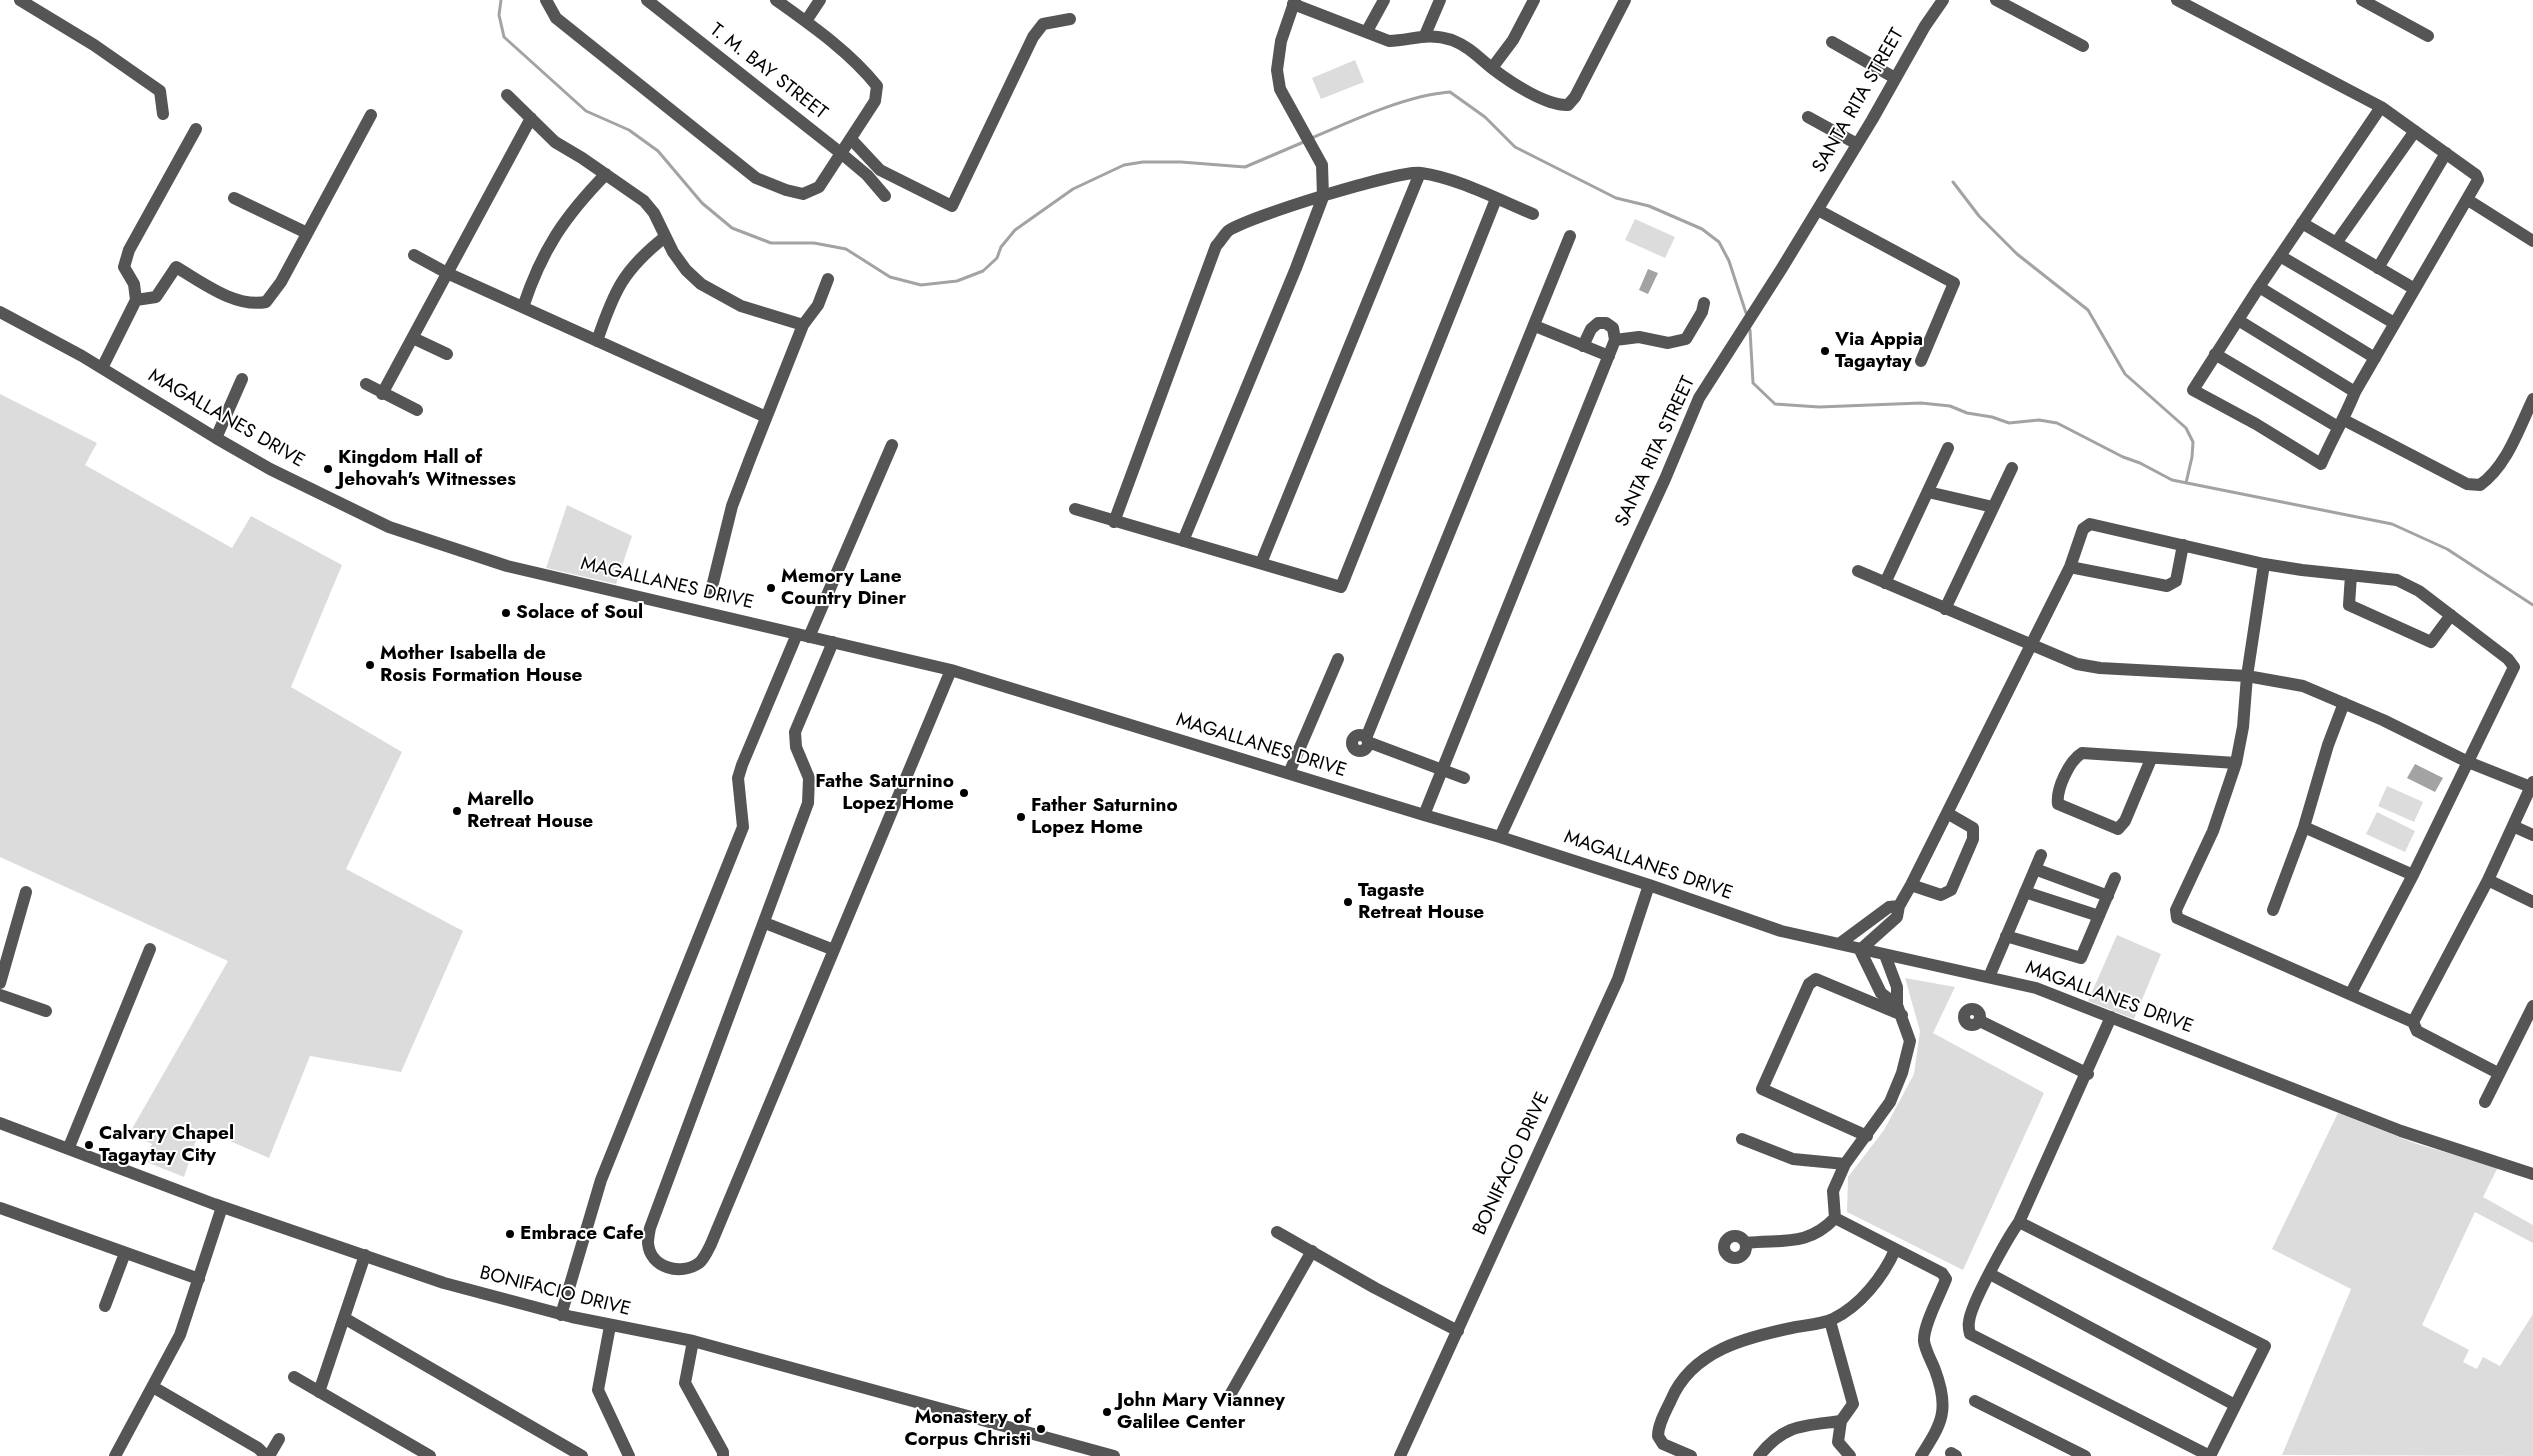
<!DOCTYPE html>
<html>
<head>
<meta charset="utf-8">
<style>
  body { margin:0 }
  canvas { display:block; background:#fff }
</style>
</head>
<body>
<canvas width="2533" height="1456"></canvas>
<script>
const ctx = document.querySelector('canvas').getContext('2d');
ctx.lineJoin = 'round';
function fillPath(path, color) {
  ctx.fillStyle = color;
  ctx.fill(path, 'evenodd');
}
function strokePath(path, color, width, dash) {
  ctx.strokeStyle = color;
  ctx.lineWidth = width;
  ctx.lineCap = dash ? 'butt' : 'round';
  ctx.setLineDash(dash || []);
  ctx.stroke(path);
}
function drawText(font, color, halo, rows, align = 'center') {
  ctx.font = font + ' Jost,sans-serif';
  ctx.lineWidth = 4;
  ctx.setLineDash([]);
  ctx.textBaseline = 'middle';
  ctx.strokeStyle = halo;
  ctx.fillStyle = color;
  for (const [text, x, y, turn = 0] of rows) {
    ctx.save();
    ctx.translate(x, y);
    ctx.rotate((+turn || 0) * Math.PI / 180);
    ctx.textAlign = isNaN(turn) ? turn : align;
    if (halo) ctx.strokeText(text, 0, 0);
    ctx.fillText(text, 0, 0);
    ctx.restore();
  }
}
fillPath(new Path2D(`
  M1355,60L1364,82L1321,99L1312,78Z
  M1635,219L1675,237L1665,258L1625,240Z
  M0,394L97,443L85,465L232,548L251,516L342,565L291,687L402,752L346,869L463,931L401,1072L310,1056L269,1158L200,1128L184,1177L144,1161L152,1144L129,1134L228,961L0,857Z
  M567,505L632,536L616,584L546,568Z
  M2387,786L2423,802L2414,822L2378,806Z
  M2377,812L2415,831L2405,852L2366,834Z
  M2117,935L2161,954L2134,1019L2088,1001Z
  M1905,978L1955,987L1933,1033L2044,1093L1963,1270L1847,1212L1848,1177L1884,1130L1914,1074L1920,1031Z
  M2338,1113L2417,1144L2498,1167L2483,1197L2533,1225V1243L2475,1212L2422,1325L2469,1350L2463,1362L2477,1369L2483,1357L2500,1366L2533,1314V1456L2282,1455L2351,1289L2272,1249Z`), '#dcdcdc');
fillPath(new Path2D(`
  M1648,269L1658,273L1648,294L1639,290Z
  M2415,764L2443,778L2435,792L2407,778Z`), '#a3a3a3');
strokePath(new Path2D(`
  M501,0L499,15L504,37L586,111L629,130L658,151L702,203L732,228L771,243H814L846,249L890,277L921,285L957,281L983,271L997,258L1001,247L1015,230L1073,189L1124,165L1143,162H1181L1245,167L1306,141
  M1312,138C1351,121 1407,95 1450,92L1485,117L1515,147L1616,198L1649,206L1702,229L1719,242L1729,261L1746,313
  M1953,182L1979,216L2017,254L2088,310L2125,374L2186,428L2193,442L2192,457L2186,483
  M1750,330L1753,383L1775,404L1819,407L1921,403L1950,406L1967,413L1992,417L2009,423L2039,420L2057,423L2123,457L2140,463L2172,480L2392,524L2447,549L2533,605`), '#a3a3a3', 3);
strokePath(new Path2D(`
  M20,0L94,45L160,91L163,114
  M546,0L556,18L756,178L786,190L803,194L819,187L875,101L877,86C850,52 811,25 776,0
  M647,0L842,154L867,175L885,196
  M1996,0L2083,46
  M2177,0L2381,107L2476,175L2478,180L2355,392C2345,417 2332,439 2321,464L2256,424L2193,390L2259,287L2381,107
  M2362,0L2428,36
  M1293,4L1389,41C1413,40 1427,32 1452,40C1470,47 1479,58 1493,69C1510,82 1546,106 1568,105L1575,97L1625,0
  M806,21L820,0
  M1367,31L1384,0
  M1425,35L1440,0
  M1832,42L1895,78
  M1492,68L1513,40L1534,0
  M507,95L555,142L582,158L644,201L654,213L673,252L686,270L701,284L741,306L803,325
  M1808,117L1857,144
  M851,139L880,170L952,206L1033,37L1043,24L1070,19
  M234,198L307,233
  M2468,200L2533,241
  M1818,210L1954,283L1921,361
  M2302,223L2413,288
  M2336,243L2415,131
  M414,255L447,273L766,417
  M2280,256L2394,323
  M2378,268L2446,153
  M2259,287L2375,358
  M136,300L134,284L124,267L129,250L196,129
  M523,307C542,250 564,217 606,174
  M0,312L82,356L216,438L270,469L389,527L507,566L951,670L1424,815L1500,837L1649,885L1781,931L2036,988L2401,1131L2533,1174
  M2238,320L2355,392
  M1535,326L1609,356
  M413,338L447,354
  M597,341C614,291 623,270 665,237
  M1583,346L1591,329L1598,323H1606L1613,328L1615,340
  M2215,354L2338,427
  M102,368L136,300L156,297L176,267C202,282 235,308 266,302L281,282L371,115
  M366,384L417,410
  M382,394L531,118
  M2344,420L2467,484L2480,485C2507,466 2519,428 2533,399
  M216,438L242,379
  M1928,492L1993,507
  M1075,509L1341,587L1496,199
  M1114,522L1216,246C1220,242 1224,235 1228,231C1247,217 1399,170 1421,173C1458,178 1499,200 1533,214
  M1183,541L1296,268L1323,197L1322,165L1280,89L1277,70L1281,41L1295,0
  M1261,563L1420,173
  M2264,564L2247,676L2243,727L2236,763L2213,831L2176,910L2177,918L2413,1022L2417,1031L2498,1073
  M2070,567L2167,586L2176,581L2183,545
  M1858,571L2077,664L2100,668L2247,676L2303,686L2383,720L2468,762L2533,788
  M2351,575L2349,605L2431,642L2451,615
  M1885,583L1948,448
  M711,591L732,506L751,456L803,325L818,305L828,279
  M1945,609L2012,468
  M809,637L892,445
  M833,642L795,732L796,747L809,778L808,803L650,1228C649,1233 648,1238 648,1243C650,1268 681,1276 699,1263C704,1259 708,1250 711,1244L951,670
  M1352 743a8 8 0 1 1 16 0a8 8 0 1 1-16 0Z
  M1366,738L1570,236
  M1368,742L1464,778
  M2151,759L2125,821L2118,829L2058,804C2056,789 2069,761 2082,753L2236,763
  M1289,773L1338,659
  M1424,815L1615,340L1639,337L1668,343L1686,339L1702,312L1704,303
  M2513,826L2533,835
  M2304,827L2413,875
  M1500,837L1665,479L1699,398L1782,268L1872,120L1925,26L1943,0
  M2035,869L2108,896
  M2488,880L2533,902
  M1911,885L1941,895L1951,890L1973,839V828L1947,813
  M2025,892L2099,916
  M2273,910L2304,827L2328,745L2344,703
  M765,923L834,950
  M2006,936L2081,958L2115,878
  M1839,944L1889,907L1899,906
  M1885,955L1897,987V1005
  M1989,977L2041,855
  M0,983L26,892
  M0,995L46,1011
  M1964 1017a8 8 0 1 1 16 0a8 8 0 1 1-16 0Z
  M2111,1017L2019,1222C2008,1237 1970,1305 1969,1322C1968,1326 1969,1330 1970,1334L2210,1456
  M1980,1021L2088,1074
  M2413,1022L2488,880L2533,782
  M2485,1102L2533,1006
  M0,1123L214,1204L444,1283L572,1317L693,1341L1114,1456
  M1867,1136L1762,1089L1809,984L1816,979L1902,1015
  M1742,1139L1793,1159L1845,1164
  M69,1147L150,949
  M0,1208L199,1279
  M2019,1222L2265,1346L2210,1456
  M1277,1232L1375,1288L1458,1331
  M1724 1247a11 11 0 1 1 22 0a11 11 0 1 1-22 0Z
  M1746,1243C1783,1239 1807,1247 1835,1218
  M1990,1274L2235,1405
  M105,1306L125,1253
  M561,1315L601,1180L743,827L738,778L742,765L797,634
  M344,1318L582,1456
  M1830,1321L1853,1404L1841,1421L1838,1442L1850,1456
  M610,1326L598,1390L629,1456
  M693,1341L685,1383L723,1452V1456
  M294,1377L430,1456
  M153,1387L258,1448L266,1456
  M319,1392L365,1255
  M1230,1395L1312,1251
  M1975,1401L2085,1456
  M1951,1453L1956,1456
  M115,1456L180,1335L222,1207
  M269,1456L279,1439
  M1400,1456L1618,979L1649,885
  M1691,1456L1663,1444L1658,1436C1658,1424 1666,1411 1671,1400C1692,1350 1747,1337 1796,1327C1808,1325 1822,1324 1833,1319C1860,1306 1883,1277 1895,1250
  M1759,1456C1784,1424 1803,1426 1841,1421
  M1921,1456C1942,1423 1950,1410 1935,1370C1932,1362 1925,1350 1924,1341C1923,1325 1940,1295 1946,1279L1942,1273L1835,1218L1833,1191L1845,1164L1890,1102L1902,1073L1910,1041L1897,1005L1881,993L1860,950L1897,917L1899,906L1911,885L2070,567L2083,529L2090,524L2264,564L2302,570L2397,580L2419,591L2508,659L2514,667L2413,875L2351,993`), '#555', 12);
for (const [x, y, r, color] of [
  [1825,351,5,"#000"],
  [328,469,5,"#000"],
  [771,588,5,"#000"],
  [506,613,5,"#000"],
  [370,665,5,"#000"],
  [964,793,5,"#000"],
  [457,811,5,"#000"],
  [1021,817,5,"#000"],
  [1348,902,5,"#000"],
  [89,1145,5,"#000"],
  [510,1234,5,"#000"],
  [1107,1412,5,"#000"],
  [1041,1429,5,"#000"]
]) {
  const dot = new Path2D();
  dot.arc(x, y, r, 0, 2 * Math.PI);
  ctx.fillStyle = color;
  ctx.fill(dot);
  strokePath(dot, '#fff', 2);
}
drawText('19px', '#000', '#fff', [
  ["T. M. BAY STREET",768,72,38],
  ["SANTA RITA STREET",1859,101,-60],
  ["MAGALLANES DRIVE",226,419,30],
  ["SANTA RITA STREET",1656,452,-65],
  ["MAGALLANES DRIVE",667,584,13],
  ["MAGALLANES DRIVE",1261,746,17],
  ["MAGALLANES DRIVE",1648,866,19],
  ["MAGALLANES DRIVE",2109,998,20],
  ["BONIFACIO DRIVE",1512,1164,-65],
  ["BONIFACIO DRIVE",555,1292,14]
]);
drawText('bold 19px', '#000', '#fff', [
  ["Via Appia",1835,340],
  ["Tagaytay",1835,362],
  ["Kingdom Hall of",338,458],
  ["Jehovah's Witnesses",338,480],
  ["Memory Lane",781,577],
  ["Country Diner",781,599],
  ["Solace of Soul",516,613],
  ["Mother Isabella de",380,654],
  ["Rosis Formation House",380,676],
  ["Fathe Saturnino",954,782,"right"],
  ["Lopez Home",954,804,"right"],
  ["Marello",467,800],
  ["Retreat House",467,822],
  ["Father Saturnino",1031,806],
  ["Lopez Home",1031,828],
  ["Tagaste",1358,891],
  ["Retreat House",1358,913],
  ["Calvary Chapel",99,1134],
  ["Tagaytay City",99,1156],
  ["Embrace Cafe",520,1234],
  ["John Mary Vianney",1117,1401],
  ["Galilee Center",1117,1423],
  ["Monastery of",1031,1418,"right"],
  ["Corpus Christi",1031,1440,"right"]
], 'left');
</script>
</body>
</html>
